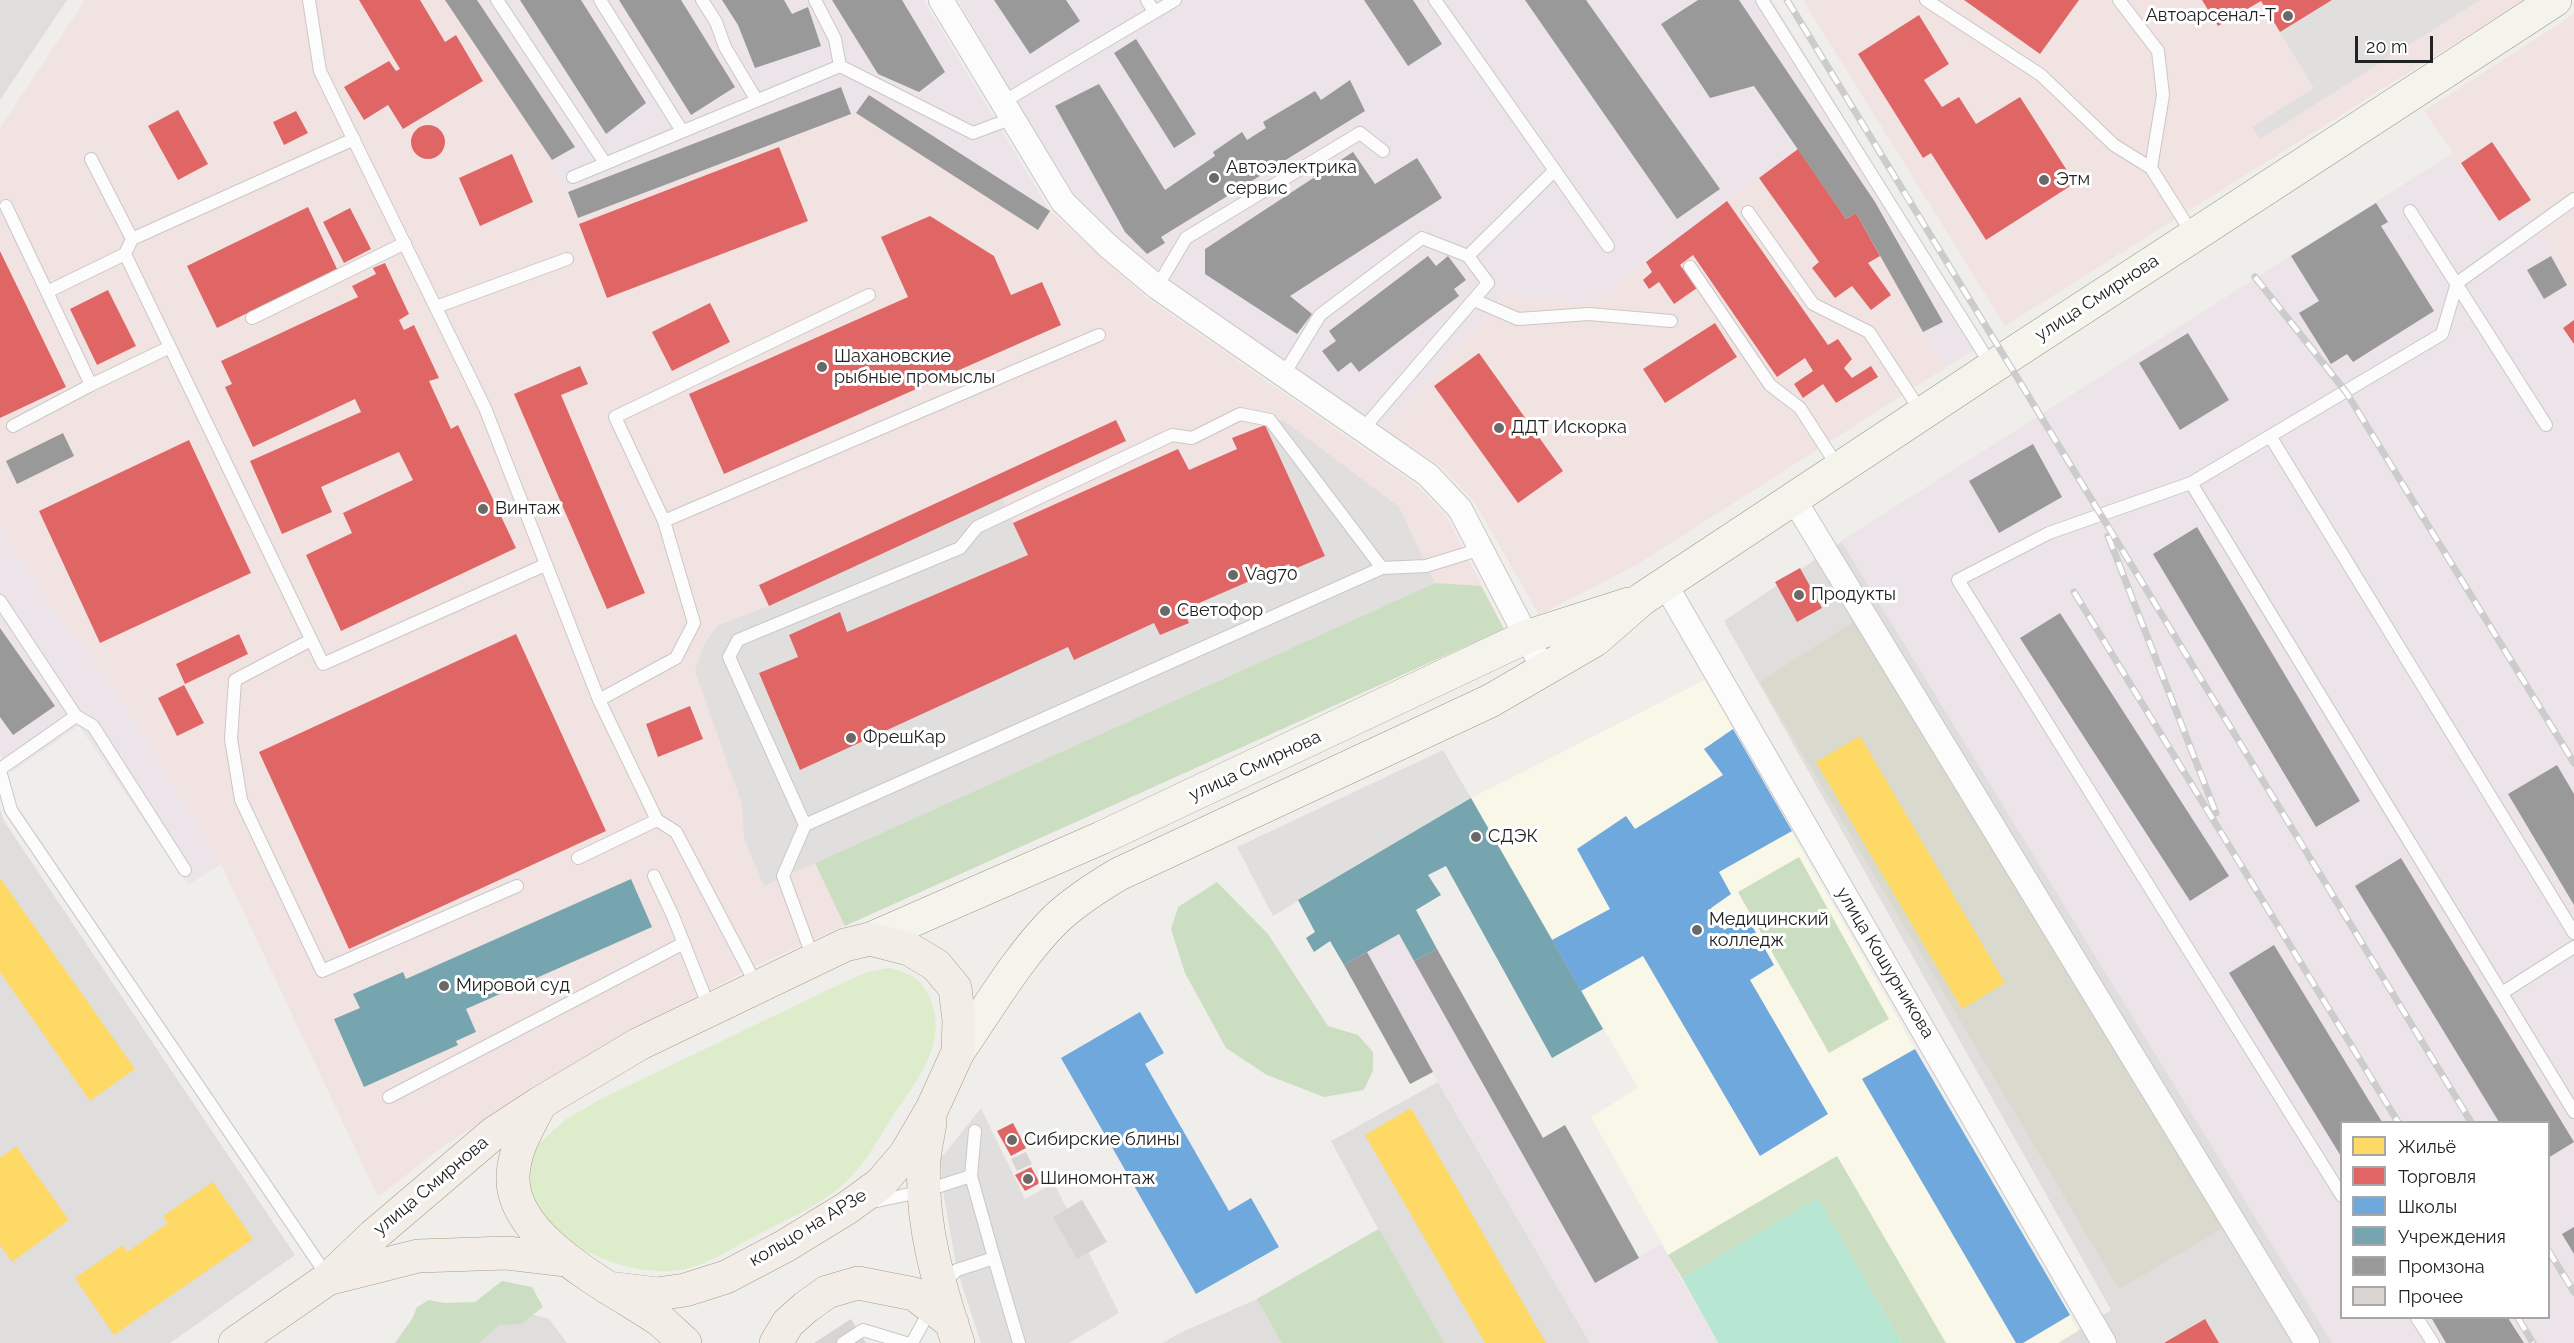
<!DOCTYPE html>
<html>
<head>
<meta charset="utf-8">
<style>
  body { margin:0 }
  #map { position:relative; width:2574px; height:1343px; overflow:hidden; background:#f0eeeb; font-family:Raleway,sans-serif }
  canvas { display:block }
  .legend { position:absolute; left:2340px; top:1121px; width:210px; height:198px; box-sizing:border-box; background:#fff; border:2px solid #a7a7a7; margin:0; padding:8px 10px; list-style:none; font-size:18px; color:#222 }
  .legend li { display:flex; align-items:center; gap:12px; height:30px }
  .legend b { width:30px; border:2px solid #a7a7a7 }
  .scale { position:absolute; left:2355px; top:36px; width:78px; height:27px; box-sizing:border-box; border:3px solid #222; border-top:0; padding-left:8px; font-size:18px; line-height:21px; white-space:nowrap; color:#222; -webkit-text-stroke:4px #fff; paint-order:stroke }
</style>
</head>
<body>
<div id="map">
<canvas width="2574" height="1343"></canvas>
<ul class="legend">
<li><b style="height:16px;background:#ffd966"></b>Жильё</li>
<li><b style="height:16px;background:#e06666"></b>Торговля</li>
<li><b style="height:16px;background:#6fa8dc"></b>Школы</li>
<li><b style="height:16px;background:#76a5af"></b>Учреждения</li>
<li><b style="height:16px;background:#999"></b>Промзона</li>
<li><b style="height:16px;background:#d7d4d2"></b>Прочее</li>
</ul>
<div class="scale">20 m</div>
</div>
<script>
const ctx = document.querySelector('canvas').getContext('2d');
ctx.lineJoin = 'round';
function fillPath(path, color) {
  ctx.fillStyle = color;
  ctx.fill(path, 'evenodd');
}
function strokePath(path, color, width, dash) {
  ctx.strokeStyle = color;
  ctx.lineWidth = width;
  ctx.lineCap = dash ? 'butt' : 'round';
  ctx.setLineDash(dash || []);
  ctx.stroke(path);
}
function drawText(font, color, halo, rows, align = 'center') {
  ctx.font = font + ' Raleway,sans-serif';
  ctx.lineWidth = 6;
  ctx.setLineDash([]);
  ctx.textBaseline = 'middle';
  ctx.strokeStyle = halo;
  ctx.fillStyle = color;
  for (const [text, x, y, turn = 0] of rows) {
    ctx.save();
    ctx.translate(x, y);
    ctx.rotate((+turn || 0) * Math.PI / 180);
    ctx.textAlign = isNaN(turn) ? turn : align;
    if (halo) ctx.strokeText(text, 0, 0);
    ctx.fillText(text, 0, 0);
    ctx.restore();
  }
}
fillPath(new Path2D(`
  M0,0H67L0,100Z
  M1868,524L2342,1318L2369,1343H2058L2111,1310L1724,621Z
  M0,809L4,821L295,1255L170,1343H0Z
  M1438,1082L1590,1343H1163L1182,1332L1257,1299L1378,1229L1331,1141Z
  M498,1305L549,1319L567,1343H437Z`), '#dfdedc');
fillPath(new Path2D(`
  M85,0H445L552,160L578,217L856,113L1050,211L1147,298L1419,487L1447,517L1504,629L744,971L548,1079L441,1148L378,1197L221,864L113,685L54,612L0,529V128Z
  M1803,0H2524L2005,326Z
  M2574,14V287L2534,229L2499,220L2424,111Z
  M1798,149L1856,213L1945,368L1638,564L1539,615L1474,501L1438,464L1386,431L1504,295L1589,304Z`), '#f1e3e1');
fillPath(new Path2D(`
  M445,0H923L1050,211L1038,230L856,113L578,218L552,160Z
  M958,0H1772L1984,344L1945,368L1856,214L1846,219L1798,149L1589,304L1504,295L1386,431L1165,276L1118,238L1073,193L1022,112Z
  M2453,153L2499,220L2519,206L2574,287V1343H2332L1841,541ZM2342,1122H2548V1318H2342Z
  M0,529L54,612L113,685L221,864L188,885L79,726L12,772L0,754Z
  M1399,934L1414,961L1437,949L1543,1137L1565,1125L1639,1257L1661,1244L1718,1343H1590L1433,1072L1410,1084L1344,965Z`), '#ede4e9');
fillPath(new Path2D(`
  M1705,680L1915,1049L2070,1315L2078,1331L2058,1343H1718L1591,1117L1638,1088L1471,798Z`), '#f8f7e8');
fillPath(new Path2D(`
  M1873,609L2242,1217L2119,1289L1760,682Z`), '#d9d9cd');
fillPath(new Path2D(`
  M889,968C909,972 922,979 930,998C949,1044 916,1081 892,1117C879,1138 866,1162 848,1180C823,1204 789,1218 759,1234C736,1246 711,1263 685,1269C645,1278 585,1258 554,1230C542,1219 532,1200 522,1186L528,1154L565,1120L599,1100L836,986L867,972Z`), '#ddeccb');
fillPath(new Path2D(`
  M1435,583L1481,586L1504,629L845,926L815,863Z
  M1799,857L1889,1019L1829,1053L1738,892Z
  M1217,882L1268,934L1328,1026L1358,1035L1373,1052V1070L1364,1090L1324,1097L1267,1075L1226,1048L1185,973L1171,929L1178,907Z
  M1837,1156L1946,1343H1902L1818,1199L1682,1278L1668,1255Z
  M1379,1229L1444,1343H1282L1257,1299Z
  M502,1281L532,1287L543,1307L521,1324L499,1325L479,1343H395L412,1319L417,1307L429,1300L444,1303L475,1302Z`), '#cbdec1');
fillPath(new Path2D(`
  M1818,1198L1902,1343H1718L1682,1278Z`), '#b7e6d2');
fillPath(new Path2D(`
  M2332,0H2480L2260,139L2252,127L2314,88L2280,32Z
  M1283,420L1399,507L1435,583L764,886L744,838L742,804L695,671L704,644L718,625L769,606L1002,498L1028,555L847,632L839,612L789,635L798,657L760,673L1068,647L1074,660L1154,623L1160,635L1188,623L1183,610L1289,564L1292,570L1325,556L1265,425Z
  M1443,750L1471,798L1273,916L1237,847Z
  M981,1108L1025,1199L1054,1183L1119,1313L1069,1343H981L957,1270L942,1186L941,1158Z
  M1182,1332L1188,1343H1163Z`), '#e0dfde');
fillPath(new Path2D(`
  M1860,736L2005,983L1962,1009L1816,762Z
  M0,878L135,1069L90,1101L0,972Z
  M1411,1108L1546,1343H1485L1365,1135Z
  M16,1146L69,1220L12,1262L0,1245V1158Z
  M213,1182L253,1239L114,1335L75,1278L123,1245L127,1252L168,1223L163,1216Z`), '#ffd966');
fillPath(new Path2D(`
  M359,0H420L445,42L456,35L483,81L403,129L388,105L364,120L344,87L389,61L396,71L400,69Z
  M1964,0H2079L2040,54Z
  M2202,0H2332L2280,32L2261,1L2218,26Z
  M1919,15L1949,64L1924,80L1942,107L1959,97L1976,124L2020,97L2075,183L1986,240L1931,153L1923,158L1858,54Z
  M178,110L208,164L178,180L148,126Z
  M296,111L308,133L284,145L273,122Z
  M411 142a17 17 0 1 1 34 0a17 17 0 1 1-34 0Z
  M2492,142L2531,200L2499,221L2461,163Z
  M779,147L808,221L607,298L579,224Z
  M1798,149L1846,219L1856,213L1880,256L1868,263L1891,295L1871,310L1852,286L1835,298L1812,268L1819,262L1759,178Z
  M512,154L533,202L480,226L459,178Z
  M1727,201L1828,345L1838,339L1852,359L1844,368L1852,378L1871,366L1878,377L1836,403L1823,384L1803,398L1794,384L1813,371L1805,358L1777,377L1693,255L1680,265L1697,288L1674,304L1659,282L1649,289L1643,280L1652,272L1646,262Z
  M308,207L337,269L217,328L187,266Z
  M350,208L371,249L344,263L323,222Z
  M930,216L994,256L1011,295L1042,282L1061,325L724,474L689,394L908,297L881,237Z
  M0,251L66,387L0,418Z
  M385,263L409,314L399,320L404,330L414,325L439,378L429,381L451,429L458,425L516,548L341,631L306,555L352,533L343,513L413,480L399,452L321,487L332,512L282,534L250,461L361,412L355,399L253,447L225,387L232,384L221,361L358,297L352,286L376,274L373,268Z
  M108,290L136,346L97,365L70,309Z
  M710,303L730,342L672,371L652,332Z
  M2574,320V344L2563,328Z
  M1715,323L1737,357L1665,403L1643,369Z
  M1479,353L1563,471L1518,503L1434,386Z
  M580,366L588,384L561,395L645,593L607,609L514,394Z
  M1116,420L1126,441L769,606L759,585Z
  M1265,425L1325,556L1292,570L1289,564L1183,610L1189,623L1160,635L1154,623L1074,660L1068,647L800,770L759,673L798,657L789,635L840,612L847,632L1028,555L1013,523L1178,449L1189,470L1237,449L1232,438Z
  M189,440L251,573L100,643L39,511Z
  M1800,568L1822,608L1797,622L1775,582Z
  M239,634L248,654L185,684L176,664Z
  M516,634L606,831L349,949L259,752Z
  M184,685L204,723L177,736L158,698Z
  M690,706L703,739L658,757L646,724Z
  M1013,1123L1026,1148L1011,1156L997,1131Z
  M1031,1167L1040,1183L1025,1191L1015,1175Z
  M2205,1319L2219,1343H2164Z`), '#e06666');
fillPath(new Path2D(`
  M1733,729L1792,831L1719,872L1731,894L1711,908L1724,930L1747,917L1774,965L1750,980L1828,1114L1760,1156L1643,956L1581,991L1552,940L1610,909L1577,849L1626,816L1635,829L1723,775L1704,749Z
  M1140,1012L1164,1053L1145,1064L1229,1211L1251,1198L1279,1247L1196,1294L1061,1058Z
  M1915,1049L2070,1315L2023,1343H2016L1862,1079Z`), '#6fa8dc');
fillPath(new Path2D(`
  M1471,798L1603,1029L1552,1058L1446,866L1428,875L1441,895L1416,910L1437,949L1414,961L1399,934L1344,965L1330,941L1314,952L1306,938L1315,932L1298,900Z
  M631,879L652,927L466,1009L476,1032L456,1041L458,1045L364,1087L334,1019L360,1008L353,994L403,972L406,979Z`), '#76a5af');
fillPath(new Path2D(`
  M445,0H477L575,147L552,160Z
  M520,0H581L646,103L606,134Z
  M619,0H681L735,87L691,115Z
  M722,0H784L792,14L808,7L821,46L755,68L738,25Z
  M832,0H902L945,72L919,92L878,74Z
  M994,0H1066L1080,21L1030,54Z
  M1364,0H1413L1442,44L1408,66Z
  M1525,0H1586L1720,189L1677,219Z
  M1698,0H1739L1875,202L1943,322L1923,332L1856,213L1846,219L1754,86L1710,98L1661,24Z
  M1136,39L1196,134L1174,148L1114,53Z
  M1350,80L1365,111L1161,237L1165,243L1147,254L1125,232L1055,106L1099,84L1165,190L1215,156L1213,152L1242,132L1247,140L1266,128L1263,122L1315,91L1321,100Z
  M841,87L851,114L578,218L568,192Z
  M869,95L1050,211L1038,230L856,113Z
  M1353,152L1375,184L1417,158L1442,198L1290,296L1312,314L1297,334L1205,274V249Z
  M2376,203L2388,222L2381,226L2434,311L2353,362L2347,354L2331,364L2299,313L2319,301L2291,256Z
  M1428,256L1436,266L1448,256L1466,280L1454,289L1459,296L1359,372L1351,362L1338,372L1322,351L1336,341L1329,331Z
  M2551,256L2567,285L2544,299L2527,270Z
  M2188,333L2229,400L2180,430L2139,363Z
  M63,433L74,456L17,484L6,461Z
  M2033,444L2062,497L1999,533L1969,481Z
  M2197,527L2360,801L2316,827L2153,554Z
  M2060,613L2229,876L2190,901L2020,638Z
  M0,628L55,706L13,735L0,717Z
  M2557,765L2574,794V905L2508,794Z
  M2401,858L2574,1142L2548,1158V1122H2499L2355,886Z
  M2274,945L2382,1122H2342V1158L2229,973Z
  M1437,949L1543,1138L1565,1125L1639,1258L1595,1283L1414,961Z
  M1367,952L1433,1072L1410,1084L1344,965Z
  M2574,1227V1254L2562,1234Z
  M2435,1318H2508L2524,1343H2446L2432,1319Z`), '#999');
fillPath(new Path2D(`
  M1026,1152L1032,1164L1017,1171L1011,1159Z
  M1082,1200L1107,1242L1077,1259L1053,1217Z
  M851,1319L866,1343H814Z`), '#d7d4d2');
const service = new Path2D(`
  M309,0L320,71L485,408L599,700L657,820L676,832L757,986
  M497,0L605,163
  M600,0L682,131
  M702,0L716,22L725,47L756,99
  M815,0L835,39L840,66
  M1147,0L1154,12
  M1435,0L1608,246
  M1762,0L1991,365
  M1926,0L2041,75L2114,145L2151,168L2193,235
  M2119,0L2158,51L2163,95L2151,168
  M1003,102L1175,0
  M354,139L132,239L125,254L323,664L545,565
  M91,159L132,239
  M573,177L840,66L973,133L1013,118
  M6,206L47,292
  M2410,211L2546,425
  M1748,212L1813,304L1869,332L1922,413
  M125,254L47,292L91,385L170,347
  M1690,267L1770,385L1800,408L1838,467
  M1157,287L1186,238L1360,133L1383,151
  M1474,300L1518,319L1589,314L1671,321
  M436,307L567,259
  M252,318L405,243
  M1284,374L1320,315L1422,238L1468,256L1554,171
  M13,426L91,385
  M1363,429L1488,283L1468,256
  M2270,436L2574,933
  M2191,483L2442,334L2457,283L2574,199
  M664,521L1099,335
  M0,601L76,716L0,769
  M311,640L235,680L231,739L241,800L322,971L517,886
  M599,700L676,658L694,623L664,521L615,417L869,295
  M76,716L93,726L185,870
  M0,771L11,810L328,1277
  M805,825L1382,568L1426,566L1481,549
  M578,858L657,820
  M654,876L673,916L709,1007
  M813,958L783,876L805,825L729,657L738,640L960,548L977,527L1172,435L1192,438L1240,414L1270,420L1382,568
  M2502,993L2574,947
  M389,1097L684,943
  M975,1131L971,1176L994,1258
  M2342,1196L1958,580L2049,533L2191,483L2574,1112
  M872,1202L924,1191L971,1176
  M943,1283L957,1270L994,1258L1019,1343
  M2417,1318L2433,1343
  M843,1343L863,1330L906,1343
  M912,1343L930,1310`);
const minor = new Path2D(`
  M941,0L1063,202L1108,246L1157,287L1428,475L1460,509L1545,672
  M1793,498L2307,1343
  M1665,584L2104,1343`);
const secondary = new Path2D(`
  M870,939L1101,838L1526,637L1629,604
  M958,1052C987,1010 1020,954 1056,919C1075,901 1097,887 1119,874L1490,701L1595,640L1642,599L2006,358L2555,0`);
const primary = new Path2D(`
  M540,1104C528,1128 514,1149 513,1176C510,1241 617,1290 661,1321C669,1328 677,1336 685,1343
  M930,1123C928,1135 925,1148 924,1160C920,1221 939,1286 958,1343
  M331,1278L418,1256L507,1253L566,1260
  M235,1343L329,1278L373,1236L494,1133L540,1103L639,1044L845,945L870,939L909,949L936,965L955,988L959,1020L958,1052L932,1109L905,1155L880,1184L847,1208L785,1246L726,1277L685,1290L657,1294L608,1288
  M776,1343L788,1323L806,1307L827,1292L858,1283L914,1294L952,1323`);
strokePath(service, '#c9c8c7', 14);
strokePath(minor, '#c9c8c7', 26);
strokePath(secondary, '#999a82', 34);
strokePath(primary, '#a79c86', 34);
strokePath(service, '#fdfcfc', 12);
strokePath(minor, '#fdfcfc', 24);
strokePath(secondary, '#f4f4ed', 33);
strokePath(primary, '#f3ede7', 33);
const rail = new Path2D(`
  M1787,0L2471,1122
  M2255,277L2346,392L2574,763
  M2108,536L2216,813
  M2074,592L2398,1122
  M2548,1250L2574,1292
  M2518,1318L2533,1343`);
strokePath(rail, '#ccc', 7);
strokePath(rail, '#fff', 4.5, [14]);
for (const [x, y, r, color] of [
  [2288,16,6,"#6a6968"],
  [1214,178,6,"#6a6968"],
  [2044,180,6,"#6a6968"],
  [822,367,6,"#6a6968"],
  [1499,428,6,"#6a6968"],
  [483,509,6,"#6a6968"],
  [1233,575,6,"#6a6968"],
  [1799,595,6,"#6a6968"],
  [1165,611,6,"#6a6968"],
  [851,738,6,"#6a6968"],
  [1476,837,6,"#6a6968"],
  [1697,930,6,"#6a6968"],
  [444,986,6,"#6a6968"],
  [1012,1140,6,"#6a6968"],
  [1028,1179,6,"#6a6968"]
]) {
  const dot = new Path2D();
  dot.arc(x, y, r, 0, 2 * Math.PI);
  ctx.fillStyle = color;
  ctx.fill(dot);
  strokePath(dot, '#fff', 2);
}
drawText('18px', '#222', '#fff', [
  ["Автоарсенал-Т",2276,16,"right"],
  ["Автоэлектрика",1226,168],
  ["сервис",1226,189],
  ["Этм",2056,180],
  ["Шахановские",834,357],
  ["рыбные промыслы",834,378],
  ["ДДТ Искорка",1511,428],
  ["Винтаж",495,509],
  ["Vag70",1245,575],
  ["Продукты",1811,595],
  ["Светофор",1177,611],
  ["ФрешКар",863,738],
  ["СДЭК",1488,837],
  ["Медицинский",1709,920],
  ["колледж",1709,941],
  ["Мировой суд",456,986],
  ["Сибирские блины",1024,1140],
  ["Шиномонтаж",1040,1179]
], 'left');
drawText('18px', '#222', '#fff', [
  ["улица Смирнова",2097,298,-33],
  ["улица Смирнова",1255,766,-25],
  ["улица Кошурникова",1885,963,59],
  ["улица Смирнова",431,1186,-40],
  ["кольцо на АРЗе",808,1228,-31]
]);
</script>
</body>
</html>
